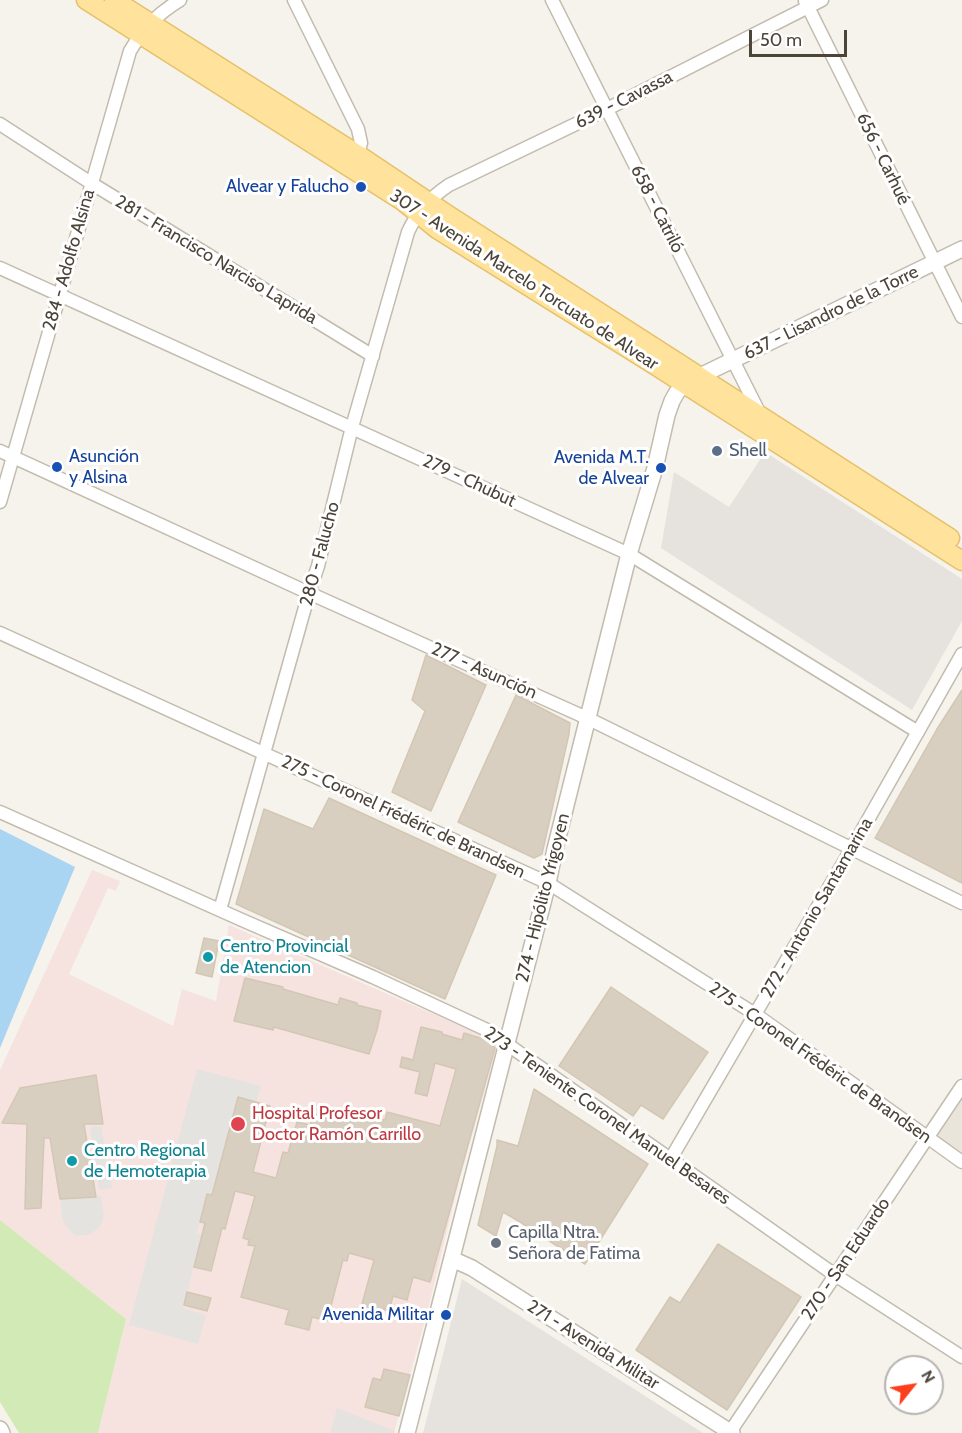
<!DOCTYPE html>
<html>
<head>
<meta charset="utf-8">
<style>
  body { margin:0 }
  #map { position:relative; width:962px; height:1433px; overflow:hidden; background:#f6f3ec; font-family:Cabin,sans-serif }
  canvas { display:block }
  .north { position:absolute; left:884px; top:1355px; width:60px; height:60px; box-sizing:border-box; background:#fff; border:2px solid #b7b4b0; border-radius:50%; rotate:60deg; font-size:16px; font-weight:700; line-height:24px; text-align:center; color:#4b4439 }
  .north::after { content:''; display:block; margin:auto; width:21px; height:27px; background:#fc3f1d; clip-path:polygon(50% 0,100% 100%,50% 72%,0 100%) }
  .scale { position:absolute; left:749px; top:30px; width:98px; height:27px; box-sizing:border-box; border:3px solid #4b4439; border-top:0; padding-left:8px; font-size:18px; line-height:21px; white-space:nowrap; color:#4b4439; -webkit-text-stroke:4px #fff; paint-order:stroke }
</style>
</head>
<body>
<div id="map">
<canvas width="962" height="1433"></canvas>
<div class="north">N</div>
<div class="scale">50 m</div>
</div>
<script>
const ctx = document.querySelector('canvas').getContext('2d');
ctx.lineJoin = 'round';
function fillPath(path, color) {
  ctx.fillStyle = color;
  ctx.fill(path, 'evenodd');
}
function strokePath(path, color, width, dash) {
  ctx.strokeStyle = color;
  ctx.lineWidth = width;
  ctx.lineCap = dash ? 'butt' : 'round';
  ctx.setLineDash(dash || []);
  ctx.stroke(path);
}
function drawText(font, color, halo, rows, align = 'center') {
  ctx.font = font + ' Cabin,sans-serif';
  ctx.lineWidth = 6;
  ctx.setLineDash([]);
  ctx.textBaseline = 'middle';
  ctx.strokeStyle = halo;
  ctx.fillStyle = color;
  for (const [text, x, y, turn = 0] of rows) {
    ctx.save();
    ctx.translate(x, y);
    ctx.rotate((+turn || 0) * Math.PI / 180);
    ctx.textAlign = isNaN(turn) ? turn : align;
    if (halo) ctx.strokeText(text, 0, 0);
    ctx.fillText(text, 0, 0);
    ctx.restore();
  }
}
fillPath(new Path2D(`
  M962,1098V1152L937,1136Z`), '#eae5da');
fillPath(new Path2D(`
  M765,452L962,579V621L912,710L661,548L674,472L729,507Z
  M462,1279L703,1433H423Z`), '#e6e2dd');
fillPath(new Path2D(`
  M92,870L120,881L116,891L108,888L69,974L173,1026L182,989L216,1001L229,925L493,1040L497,1048L460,1177L427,1313L394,1433H98L126,1319L0,1220V1070Z`), '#f6e3e0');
fillPath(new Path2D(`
  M0,1220L126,1319L98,1433H19L0,1402Z`), '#d2eab5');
fillPath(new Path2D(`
  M197,1069L261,1086L256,1102L237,1098L212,1195L207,1194L197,1233L202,1235L183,1308L206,1315L198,1344L129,1325Z
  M101,1126L112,1188L99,1190L90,1127Z
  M101,1196L104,1216L100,1227L89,1235L76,1236L66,1227L62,1218L60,1199Z
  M337,1408L395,1431L394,1433H330Z`), '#e5e3e0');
fillPath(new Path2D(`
  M0,829L75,867L0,1048Z`), '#a9d4f2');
const building = new Path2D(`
  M426,655L486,685L431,811L392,792L425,711L412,700Z
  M962,690V883L875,838L937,729Z
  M516,695L570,723L569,734L542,854L534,858L458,822Z
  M329,798L496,875L445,999L236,904L264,809L313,829Z
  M204,938L219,941L212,977L196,973Z
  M245,978L283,987V989L338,1005L340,998L357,1003V1005L381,1011L377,1030L369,1054L274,1027L273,1030L234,1021Z
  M611,987L708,1052L663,1119L641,1105L633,1116L559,1066Z
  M421,1027L442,1032V1034L462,1040L464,1033L486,1040L492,1044L495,1048L430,1282L413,1277L407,1300L393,1296L389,1311L380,1308L377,1317L365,1314L367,1306L362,1304L374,1260L349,1253L347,1261L343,1260L327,1321L312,1317L309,1330L285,1324L289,1310L241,1297L255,1246L248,1245L249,1240L243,1238L255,1196L235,1191L225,1229L222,1228L211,1271L194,1267L205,1223L200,1222L207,1194L212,1195L238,1097L270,1106L253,1172L276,1178L283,1152L288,1153L297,1122L310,1125L313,1114L339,1121L342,1109L385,1120L387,1112L440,1126L456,1069L435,1063L427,1096L415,1093L420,1072L400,1067L402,1057L413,1060Z
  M96,1075L103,1124H84L96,1197L60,1199L50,1138H44L41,1208L25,1209L27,1124L2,1123L20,1088Z
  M534,1089L648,1164L585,1264L520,1222L503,1212L496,1236L478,1225L497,1146V1140L518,1146Z
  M718,1244L801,1297L727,1410L636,1350L670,1297L680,1303Z
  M187,1292L211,1298L207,1311L184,1305Z
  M384,1369L410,1375L399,1416L365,1407L373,1378L381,1380Z`);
fillPath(building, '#d8cfc1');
strokePath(building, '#d3c7b4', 1.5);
const minor = new Path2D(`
  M294,0L358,129L361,143L356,160
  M552,0L760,414
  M805,1L962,317
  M0,124L91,183L373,356
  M0,268L629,554L918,732
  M0,451L309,593L589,719L962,903
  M0,502L130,51C143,29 157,14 180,0
  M0,633L548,883L755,1014L962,1162
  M0,812L242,920L373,977L487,1030L835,1275L962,1357
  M220,910L309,593L318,566L352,427L408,232C417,212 431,197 449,185L607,109L822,0
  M670,1160L852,848L962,654
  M730,1432L962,1086`);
const tertiary = new Path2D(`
  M452,1259L472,1268L732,1433
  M0,1429L2,1433
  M407,1433L548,883L555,849L629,554L655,468L667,415L672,401L677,392L686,384L700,376L962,249`);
const primary = new Path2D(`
  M86,0L404,202L437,229L658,367L962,561
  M114,0L357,154L448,215L677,362L950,538`);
strokePath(minor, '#c2bbae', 15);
strokePath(tertiary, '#c2bbae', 18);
strokePath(primary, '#e6c16a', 21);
strokePath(minor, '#fff', 12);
strokePath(tertiary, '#fff', 15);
strokePath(primary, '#ffe39c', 18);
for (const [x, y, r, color] of [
  [361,187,6,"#1a4fb4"],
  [717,451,6,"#5c6f8a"],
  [57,467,6,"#1a4fb4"],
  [661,468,6,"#1a4fb4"],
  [208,957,6,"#0f9aa8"],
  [238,1124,8,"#e0444e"],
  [72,1161,6,"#0f9aa8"],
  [496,1243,6,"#6b7280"],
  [446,1315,6,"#1a4fb4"]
]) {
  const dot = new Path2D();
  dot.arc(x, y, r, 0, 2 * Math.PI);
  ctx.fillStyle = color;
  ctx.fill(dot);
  strokePath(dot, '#fff', 2);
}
drawText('18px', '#4b4439', '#fff', [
  ["639 - Cavassa",624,100,-27],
  ["656 - Carhué",883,159,64],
  ["658 - Catriló",657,209,63],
  ["284 - Adolfo Alsina",69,260,-74],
  ["281 - Francisco Narciso Laprida",216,260,31],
  ["307 - Avenida Marcelo Torcuato de Alvear",524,280,33],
  ["637 - Lisandro de la Torre",831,313,-26],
  ["279 - Chubut",469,481,25],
  ["280 - Falucho",320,554,-75],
  ["277 - Asunción",484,671,24],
  ["275 - Coronel Frédéric de Brandsen",403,817,25],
  ["274 - Hipólito Yrigoyen",543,898,-76],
  ["272 - Antonio Santamarina",817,908,-60],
  ["275 - Coronel Frédéric de Brandsen",820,1063,35],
  ["273 - Teniente Coronel Manuel Besares",607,1116,35],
  ["270 - San Eduardo",846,1259,-56],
  ["271 - Avenida Militar",593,1345,32]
]);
drawText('18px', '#164399', '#fff', [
  ["Alvear y Falucho",349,187],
  ["Asunción",69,457,"left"],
  ["y Alsina",69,478,"left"],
  ["Avenida M.T.",649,458],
  ["de Alvear",649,479],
  ["Avenida Militar",434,1315]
], 'right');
drawText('18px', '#4e5e75', '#fff', [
  ["Shell",729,451]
], 'left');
drawText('18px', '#0d838f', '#fff', [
  ["Centro Provincial",220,947],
  ["de Atencion",220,968],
  ["Centro Regional",84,1151],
  ["de Hemoterapia",84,1172]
], 'left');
drawText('18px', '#be3a42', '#fff', [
  ["Hospital Profesor",252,1114],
  ["Doctor Ramón Carrillo",252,1135]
], 'left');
drawText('18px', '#5b616d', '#fff', [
  ["Capilla Ntra.",508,1233],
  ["Señora de Fatima",508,1254]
], 'left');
</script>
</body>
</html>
